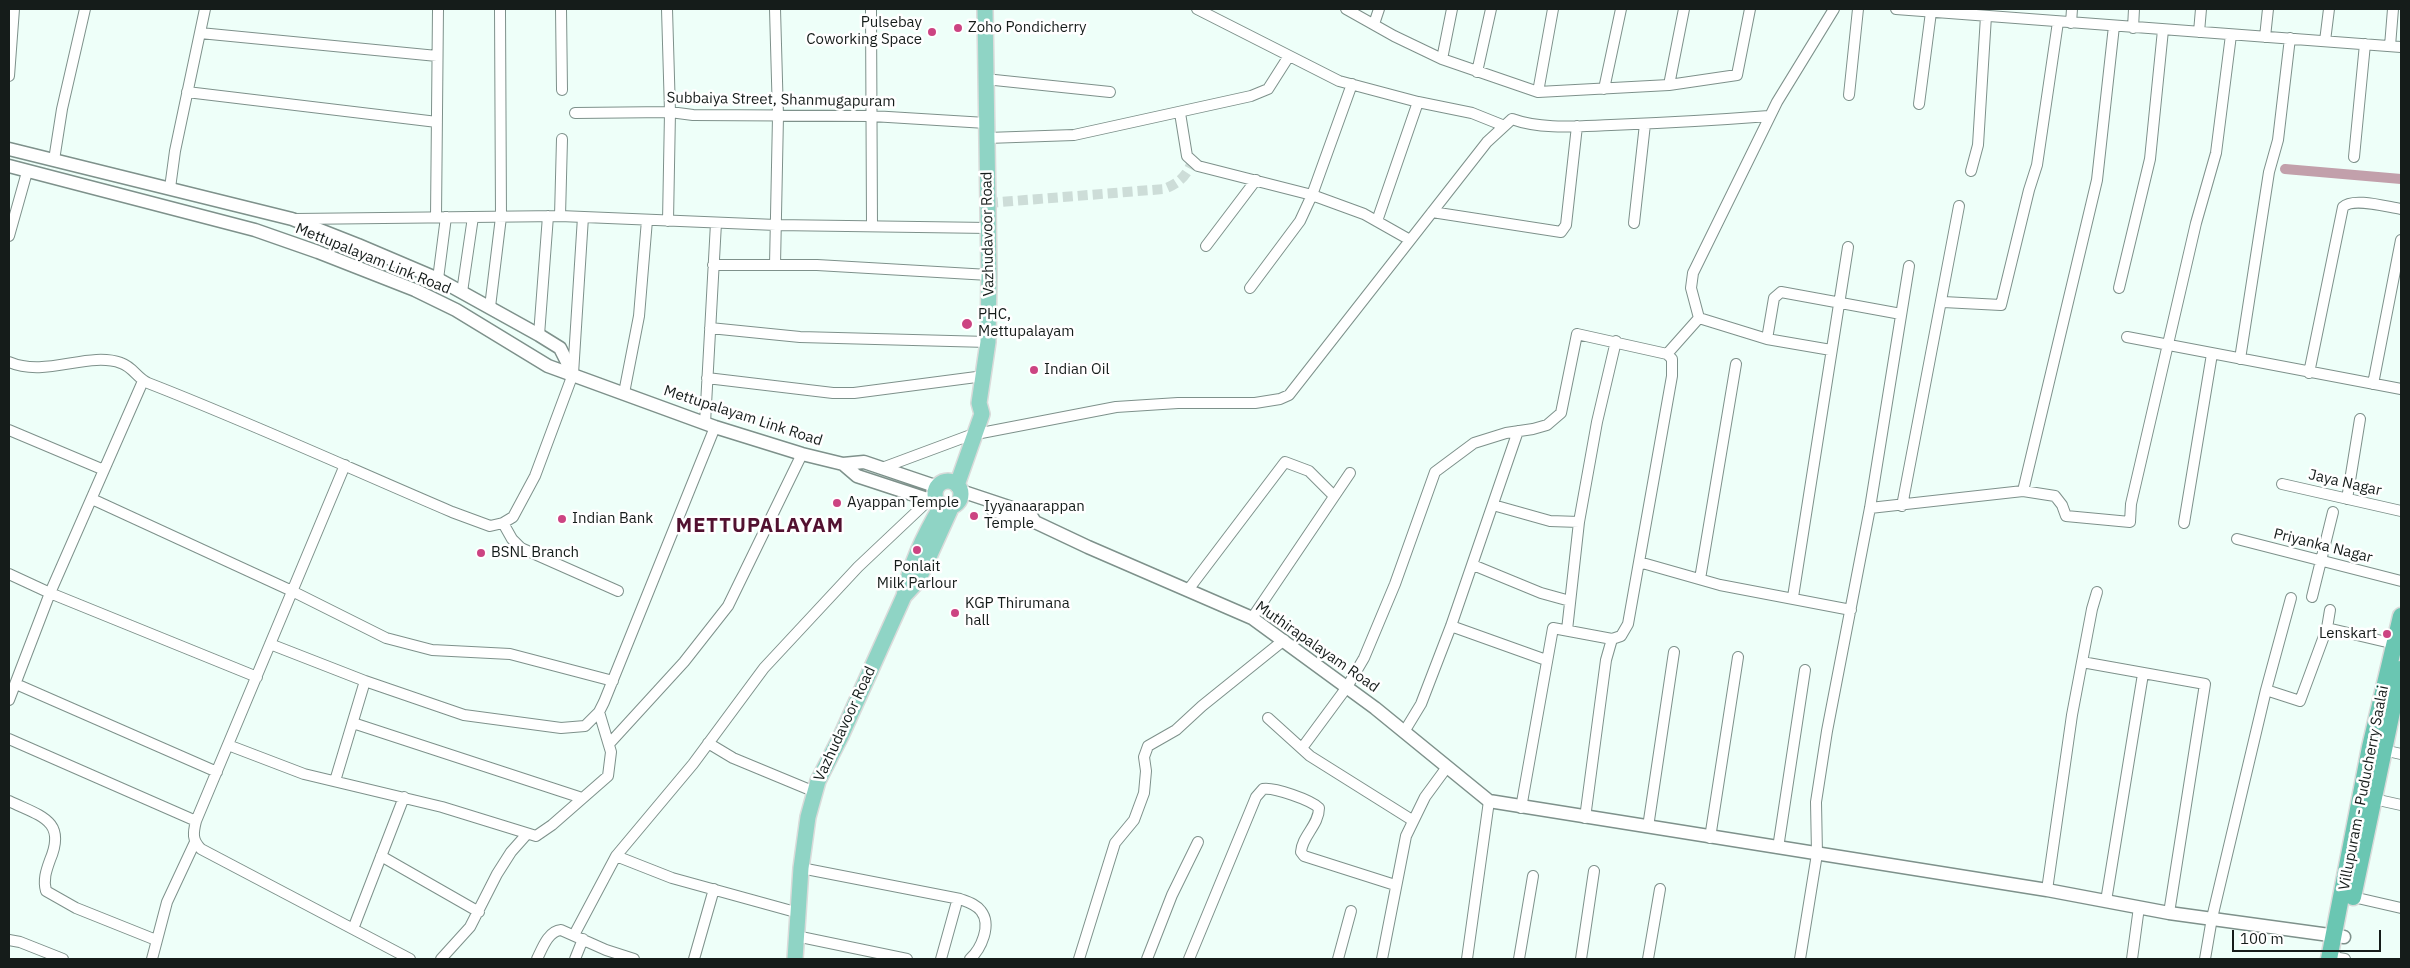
<!DOCTYPE html>
<html>
<head>
<meta charset="utf-8">
<style>
  body { margin:0 }
  #map { position:relative; width:2410px; height:968px; overflow:hidden; background:#eefff9; font-family:"IBM Plex Sans",sans-serif }
  canvas { display:block }
  .frame { position:absolute; inset:0; border:10px solid #151c1a; pointer-events:none }
  .scale { position:absolute; left:2232px; top:930px; width:149px; height:22px; box-sizing:border-box; border:2px solid #151c1a; border-top:0; padding-left:6px; font-size:15px; line-height:18px; white-space:nowrap; color:#151c1a; -webkit-text-stroke:4px #fff; paint-order:stroke }
</style>
</head>
<body>
<div id="map">
<canvas width="2410" height="968"></canvas>
<div class="frame"></div>
<div class="scale">100 m</div>
</div>
<script>
const ctx = document.querySelector('canvas').getContext('2d');
ctx.lineJoin = 'round';
function strokePath(path, color, width, dash) {
  ctx.strokeStyle = color;
  ctx.lineWidth = width;
  ctx.lineCap = dash ? 'butt' : 'round';
  ctx.setLineDash(dash || []);
  ctx.stroke(path);
}
function drawText(font, color, halo, rows, align = 'center') {
  ctx.font = font + ' "IBM Plex Sans",sans-serif';
  ctx.lineWidth = 5;
  ctx.setLineDash([]);
  ctx.textBaseline = 'middle';
  ctx.strokeStyle = halo;
  ctx.fillStyle = color;
  for (const [text, x, y, turn = 0] of rows) {
    ctx.save();
    ctx.translate(x, y);
    ctx.rotate((+turn || 0) * Math.PI / 180);
    ctx.textAlign = isNaN(turn) ? turn : align;
    if (halo) ctx.strokeText(text, 0, 0);
    ctx.fillText(text, 0, 0);
    ctx.restore();
  }
}
strokePath(new Path2D(`
  M2285,169L2401,179`), '#c2a0ab', 10);
strokePath(new Path2D(`
  M988,203L1164,189C1179,183 1186,177 1192,162`), '#cdddd8', 10, [10, 5]);
const minor = new Path2D(`
  M561,9L562,90
  M667,9L670,112L668,221
  M871,9L872,226
  M1197,9L1339,81L1418,102L1472,113L1502,125
  M1346,9L1394,36L1442,59L1538,92L1669,85L1737,75L1750,9
  M1896,9L2401,47
  M2071,23L2072,9
  M1374,24L1379,9
  M2133,28L2134,9
  M2199,32L2201,9
  M200,33L437,56
  M2265,37L2268,9
  M2325,41L2329,9
  M2390,46L2393,9
  M1442,59L1452,9
  M1477,72L1491,9
  M9,76L14,9
  M985,79L1110,92
  M1669,85L1684,9
  M1604,89L1621,9
  M187,92L437,122
  M1538,92L1553,9
  M1849,95L1858,9
  M1919,104L1931,12
  M575,113L670,112L693,115L872,116L986,123
  M1180,113L1187,156L1198,166L1312,195L1364,214L1410,240
  M987,138L1074,135L1251,96L1268,89L1289,56
  M2354,157L2365,44
  M54,160L62,109L85,9
  M1971,171L1978,145L1986,16
  M170,188L175,151L205,9
  M1432,212L1561,232L1566,225L1577,126
  M560,216L562,139
  M436,217L438,9
  M295,219L560,216L776,225L989,228
  M1377,221L1418,102
  M1634,223L1645,124
  M9,236L27,172
  M1206,246L1256,180
  M713,265H817L989,275
  M775,265L778,116L775,9
  M438,279L446,217
  M1250,288L1300,221L1312,195L1352,84
  M2119,288L2150,159L2163,30
  M462,292L473,217
  M1943,302L2001,305L2029,190L2037,165L2058,22
  M490,307L501,217L500,9
  M1699,318L1691,288L1693,273L1777,102L1834,9
  M1699,318L1767,339L1831,350
  M710,328L800,337L988,342
  M539,335L548,216
  M2127,337L2401,389
  M1767,339L1774,298L1781,292L1901,314
  M1667,354L1699,318
  M2240,359L2269,172L2278,140L2290,38
  M9,362C46,378 88,351 121,363C133,367 137,378 148,383C251,423 351,469 452,512L490,526L503,523L513,517L535,476L573,374L583,217
  M2309,373L2343,207C2353,197 2387,207 2401,209
  M707,378L833,393H854L984,376
  M2373,384L2401,240
  M624,393L639,316L647,220
  M705,423L716,223
  M9,430L104,470
  M976,434L1116,407L1178,403H1255L1280,399L1289,395L1487,142L1512,119C1542,130 1579,126 1611,125C1664,123 1717,120 1769,116
  M345,465L196,821C193,833 192,840 201,849L410,959
  M882,468L968,436
  M2282,484L2401,511
  M2023,491L2097,180L2114,26
  M92,499L292,591L386,638L432,650L510,654L613,681
  M2347,499L2360,419
  M1493,505L1550,521L1579,522
  M1902,506L1959,206
  M1870,508L2023,491L2055,496L2062,505L2066,516L2130,522L2131,504L2196,223L2216,153L2231,35
  M503,523L512,539L521,548L618,591
  M2184,523L2212,354
  M2237,539L2401,581
  M1639,562L1720,585L1851,610
  M1473,565L1541,593L1570,601
  M9,574L50,593L257,677
  M1700,579L1736,364
  M1188,590L1285,462L1309,471L1334,496
  M1793,597L1848,247
  M2312,597L2333,512
  M1252,618L1350,473
  M1451,626L1546,660
  M2327,628L2395,644
  M1567,630L1579,522L1597,422L1616,341
  M270,644L365,681L464,715L561,728L585,726L599,712L604,702L715,427
  M2082,662L2205,684L2169,913
  M16,684L217,772
  M2266,690L2300,701L2327,628L2330,610
  M9,700L50,593L143,381
  M1268,718L1310,756L1412,820
  M353,723L582,798
  M1404,732L1421,704L1451,626L1518,431
  M9,739L196,821
  M708,743L733,758L815,792
  M609,744L684,662L728,606L802,454
  M228,745L304,774L442,807L536,836L552,825L608,776L611,752L599,712
  M1302,748L1347,687L1364,658L1395,584L1435,472L1474,443L1506,433L1533,429L1547,425L1561,413L1577,334L1667,354L1672,359V376L1628,624L1621,636L1612,639L1553,628L1521,808
  M2379,749L2401,754
  M335,781L365,681
  M2374,799L2401,805
  M9,801C40,816 67,820 50,860C46,871 43,880 46,891L76,908L156,940
  M1585,818L1606,660L1612,639
  M1648,827L1674,652
  M1710,838L1738,657
  M1778,848L1805,670
  M381,856L479,912
  M616,856L672,878L799,913
  M801,868L960,899C968,902 976,904 981,911C992,925 981,949 970,959
  M2047,890L2072,715L2092,609L2097,592
  M2353,897L2401,908
  M2106,901L2143,674
  M353,929L404,797
  M574,935L616,856L693,764L764,668L858,567L930,499
  M796,936L907,959
  M9,940L20,942L63,959
  M2339,958L2345,959
  M152,959L167,902L195,842
  M441,959L470,927L497,874L511,852L527,834
  M537,959C542,949 548,931 561,930L606,950L634,959
  M575,959L583,939
  M694,959L714,889
  M941,959L956,905
  M1079,959L1115,843L1134,820L1144,793L1146,771L1144,757L1148,746L1176,730L1202,706L1284,640
  M1147,959L1172,895L1198,842
  M1189,959L1249,814L1256,797L1263,789C1274,787 1311,800 1319,808C1319,825 1302,836 1301,852L1304,856L1395,885
  M1338,959L1351,911
  M1382,959L1406,836L1425,797L1447,767
  M1467,959L1489,801
  M1519,959L1533,876
  M1581,959L1594,871
  M1648,959L1660,889
  M1800,959L1817,854L1816,802L1827,731L1870,508L1909,266
  M2132,959L2139,907
  M2205,959L2212,918L2266,690L2291,598`);
const tertiary = new Path2D(`
  M9,149L292,219L358,245L438,279L539,335L560,348L573,374
  M9,166L255,230L318,252L415,290L456,310L548,366L715,427L802,454L843,464L864,462L938,487
  M843,464L857,476L924,498L937,499
  M961,491L1030,514L1035,522L1088,547L1252,618L1375,708L1489,801L2047,890L2169,913L2344,937
  M993,510L1025,522H1035`);
const primary = new Path2D(`
  M935 494a13 13 0 1 1 26 0a13 13 0 1 1-26 0Z
  M957,485L982,414L979,403L988,342L989,275L985,9
  M904,596C910,564 925,533 942,505
  M795,959L801,868L808,817L818,781L841,736L904,596L918,581L952,506`);
const trunk = new Path2D(`
  M2353,897L2401,669
  M2329,959L2370,747L2401,616`);
strokePath(minor, '#7e918b', 12);
strokePath(tertiary, '#7e918b', 15);
strokePath(primary, '#dadbda', 18);
strokePath(trunk, '#dadbda', 19);
strokePath(minor, '#fff', 10);
strokePath(tertiary, '#fff', 12);
strokePath(primary, '#8fd4c5', 15);
strokePath(trunk, '#6ac6b2', 16);
for (const [x, y, r, color] of [
  [958,28,5,"#cc4482"],
  [932,32,5,"#cc4482"],
  [967,324,6,"#cc4482"],
  [1034,370,5,"#cc4482"],
  [837,503,5,"#cc4482"],
  [974,516,5,"#cc4482"],
  [562,519,5,"#cc4482"],
  [917,550,5,"#cc4482"],
  [481,553,5,"#cc4482"],
  [955,613,5,"#cc4482"],
  [2387,634,5,"#cc4482"]
]) {
  const dot = new Path2D();
  dot.arc(x, y, r, 0, 2 * Math.PI);
  ctx.fillStyle = color;
  ctx.fill(dot);
  strokePath(dot, '#fff', 2);
}
drawText('15px', '#151c1a', '#fff', [
  ["Pulsebay",922,23,"right"],
  ["Coworking Space",922,40,"right"],
  ["Zoho Pondicherry",968,28],
  ["PHC,",978,315],
  ["Mettupalayam",978,332],
  ["Indian Oil",1044,370],
  ["Ayappan Temple",847,503],
  ["Iyyanaarappan",984,507],
  ["Temple",984,524],
  ["Indian Bank",572,519],
  ["BSNL Branch",491,553],
  ["Ponlait",917,567,"center"],
  ["Milk Parlour",917,584,"center"],
  ["KGP Thirumana",965,604],
  ["hall",965,621],
  ["Lenskart",2377,634,"right"]
], 'left');
drawText('15px', '#151c1a', '#fff', [
  ["Subbaiya Street, Shanmugapuram",781,100,1],
  ["Vazhudavoor Road",988,234,-91],
  ["Mettupalayam Link Road",373,259,22],
  ["Mettupalayam Link Road",743,416,18],
  ["Jaya Nagar",2345,483,13],
  ["Priyanka Nagar",2323,546,14],
  ["Muthirapalayam Road",1317,647,35],
  ["Vazhudavoor Road",845,724,-65],
  ["Villupuram - Puducherry Saalai",2364,788,-79]
]);
ctx.letterSpacing = '1px';
drawText('bold 20px', '#521130', '#fff', [
  ["METTUPALAYAM",760,526]
]);
ctx.letterSpacing = '0px';
</script>
</body>
</html>
